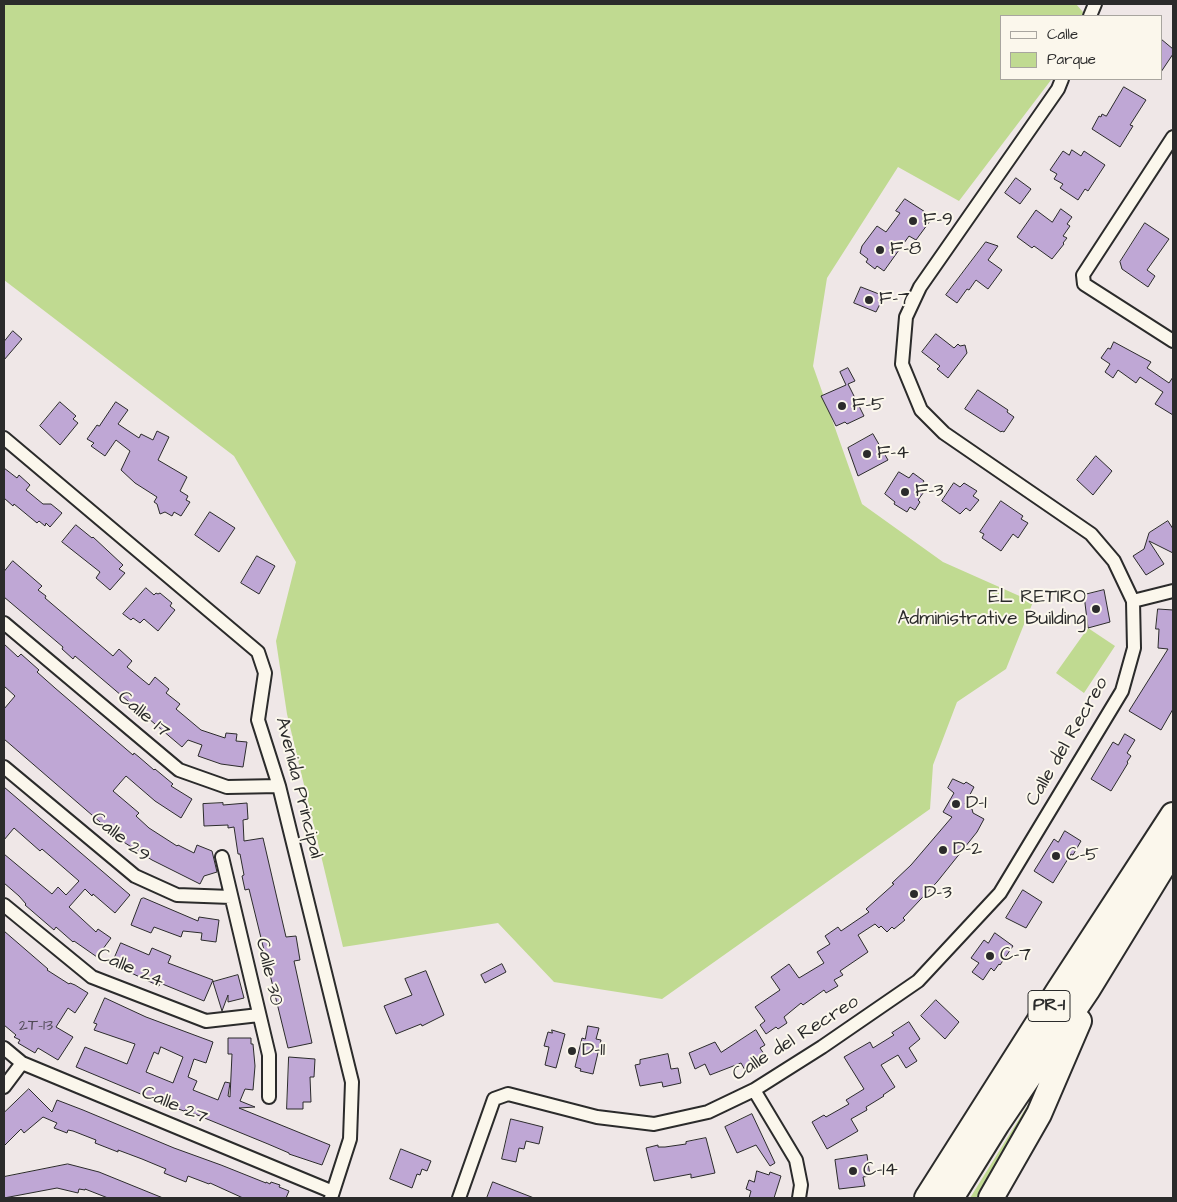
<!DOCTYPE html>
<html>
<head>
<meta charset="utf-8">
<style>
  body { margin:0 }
  #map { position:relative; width:1177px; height:1202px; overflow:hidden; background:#efe7e7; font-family:"Architects Daughter",sans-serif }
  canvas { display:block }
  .frame { position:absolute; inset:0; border:5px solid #2b2b2b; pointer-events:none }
  .legend { position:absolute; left:1000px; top:15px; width:162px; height:65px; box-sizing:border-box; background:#fbf7ec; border:1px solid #a8a59f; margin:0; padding:6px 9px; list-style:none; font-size:15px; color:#2b2b2b }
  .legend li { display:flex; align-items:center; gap:10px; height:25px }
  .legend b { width:25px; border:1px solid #a8a59f }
</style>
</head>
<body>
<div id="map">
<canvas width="1177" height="1202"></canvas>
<div class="frame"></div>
<ul class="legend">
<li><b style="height:6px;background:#fbf7ec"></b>Calle</li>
<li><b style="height:14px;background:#c0da91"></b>Parque</li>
</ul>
</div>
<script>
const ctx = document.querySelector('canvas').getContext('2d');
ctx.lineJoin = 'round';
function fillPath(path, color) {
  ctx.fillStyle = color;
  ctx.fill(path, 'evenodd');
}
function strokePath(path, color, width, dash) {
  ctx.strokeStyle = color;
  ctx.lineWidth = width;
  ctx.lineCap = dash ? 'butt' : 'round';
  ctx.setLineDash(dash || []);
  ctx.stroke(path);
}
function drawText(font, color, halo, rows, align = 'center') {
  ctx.font = font + ' "Architects Daughter",sans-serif';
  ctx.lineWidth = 4;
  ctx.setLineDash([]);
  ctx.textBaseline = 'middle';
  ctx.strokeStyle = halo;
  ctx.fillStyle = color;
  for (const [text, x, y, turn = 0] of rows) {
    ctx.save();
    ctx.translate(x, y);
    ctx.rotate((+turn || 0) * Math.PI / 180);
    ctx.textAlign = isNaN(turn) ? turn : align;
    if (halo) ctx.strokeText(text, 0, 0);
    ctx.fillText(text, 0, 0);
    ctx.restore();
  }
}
fillPath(new Path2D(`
  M4,4H1076L1083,12L1082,16H1001V79L1051,80L959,201L898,167L827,278L813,366L862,504L943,562L1033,602L1006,669L957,702L933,765L930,809L662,999L554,982L498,923L343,947L287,714L276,641L296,562L234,456L4,280Z
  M1088,628L1115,646L1084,693L1056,673Z
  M1052,1066L984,1198H970Z`), '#c0da91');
const building = new Path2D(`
  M1161,39L1173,49V54L1161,72Z
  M1124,87L1146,100L1130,125L1133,126L1120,147L1092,129L1099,116L1101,117L1102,114L1106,116Z
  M1072,150L1081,156L1084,151L1105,165L1088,191L1085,189L1078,200L1060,188L1063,184L1054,179L1057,174L1050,170L1063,151L1069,155Z
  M1016,178L1031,189L1020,204L1005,193Z
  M905,199L933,217L916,240L909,236L884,271L877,266L875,269L866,262L868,259L860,253L862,246L877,226L886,232L900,213L896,211Z
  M1061,209L1072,217L1067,224L1070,226L1063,236L1067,238L1063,243L1064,244L1052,259L1034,246L1032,248L1017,237L1036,210L1052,222Z
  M1145,223L1169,239L1147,270L1155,276L1148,287L1122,269L1120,262Z
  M986,242L998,246L988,260L1002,270L988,289L976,280L969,290L967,289L957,303L946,295Z
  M861,287L884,296L876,312L854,303Z
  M13,331L22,339L4,360V342Z
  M936,334L954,348L958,344L960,346L965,345L967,353L948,378L937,369L940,366L922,352Z
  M1114,342L1151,362L1147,368L1169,383L1173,377V415L1155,404L1163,392L1140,377L1136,383L1118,370L1113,378L1105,372L1110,364L1101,358L1108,348L1110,349Z
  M848,368L855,381L848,384L864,416L847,424L845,422L836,426L821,396L846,385L840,372Z
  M978,390L1008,410L1007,412L1014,417L1004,432L1002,431L1001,432L965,409Z
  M60,402L76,416L73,419L78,423L60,445L40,426Z
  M116,402L128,410L118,424L139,438L141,434L153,440L157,431L169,437L158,460L187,477L180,491L188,496L186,500L190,502L181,516L174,512L172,516L165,512L160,514L157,504L154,502L157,497L135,483L121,470L130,451L116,440L105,456L91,446L94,443L87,439L97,425L99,426Z
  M873,434L888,460L858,476L848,448Z
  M1096,456L1112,471L1093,495L1077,480Z
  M4,468L17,478L19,475L30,485L26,490L43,504H51L62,513L50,527L46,523L45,526L39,521L37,523L14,504L13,506L4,498Z
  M899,472L909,478L913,473L924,481L921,486L926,489L918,500L920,502L915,510L910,507L907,512L894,504L895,502L885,494Z
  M954,483L960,487L964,483L977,491L973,496L979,500L970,511L966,508L960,514L942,501Z
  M1001,501L1023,516L1021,519L1028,523L1018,538L1013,534L1001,551L982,538L984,534L980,532Z
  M210,512L235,528L219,552L195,535Z
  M1168,521L1173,529V553L1149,541L1164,564L1146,575L1133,556L1144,549L1149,533Z
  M76,525L92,538L93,537L123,565L119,569L125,573L110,590L96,578L100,572L62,542Z
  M257,556L275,566L259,594L241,583Z
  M13,561L42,586L38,590L46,596L45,598L113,656L119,649L132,661L127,667L149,685L155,677L169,689L166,693L180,704L176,709L201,730L225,738L226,733L237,734L236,741L247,742L243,767L221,764L198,756L202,745L188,740L182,747L75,656L73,659L62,649L63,647L4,597V572Z
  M146,588L154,595L156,593L158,594L160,593L172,603L170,606L175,610L158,631L144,619L140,623L133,618L131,620L123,614Z
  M1104,590L1110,622L1088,628L1084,595Z
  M1158,609L1173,610V709L1161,730L1129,711L1168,649L1158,648L1159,629H1156Z
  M4,644L18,657L21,654L39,670L37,672L55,688L133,755L134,753L139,757L154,770L155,769L173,784L171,786L192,799L181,818L155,801L126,776L113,791L139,813L136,816L149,828L177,846L178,845L194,853L197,845L212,851L217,872L204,876L200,884L152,860L122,841L4,739V709L15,696L4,686Z
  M1125,734L1135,740L1127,753L1131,756L1127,762L1128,763L1111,791L1091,779L1113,742L1118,745Z
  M953,779L964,784L966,782L974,787L965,804L972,809L973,813L984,819L977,832L937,882L903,918L905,920L894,929L892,927L887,932L881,926L879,928L875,924L858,935L868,952L840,971L843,975L834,980L838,986L826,993L824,990L803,1005L801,1003L784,1017L787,1023L778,1029L776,1027L766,1034L760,1025L765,1021L755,1007L780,990L771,977L789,964L799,978L824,963L817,952L830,944L825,936L838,927L841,931L869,912L866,909L894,884L892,883L911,865L952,817L943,812L954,793L948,788Z
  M4,787L130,895L115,913L93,894L92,896L85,889L69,907L96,932L98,929L111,938L97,957L74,941L73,942L56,927L54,930L25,905L26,904L19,896L4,883V854L52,894L58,887L66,895L79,881L42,849L40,851L14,828L4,840Z
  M223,803V805L247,803L248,819L243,820L244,841L263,838L286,937L296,936L300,960L294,961L312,1043L288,1048L249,889L245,890L242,876L244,875L240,854H238L234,827L228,828V825L204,826L203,804Z
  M1065,831L1081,841L1073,855L1071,854L1053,883L1034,871L1054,839L1058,842Z
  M1023,890L1042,902L1026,928L1006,918Z
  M144,898L198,921L199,917L219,920L216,942L201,940L202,933L183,931L181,937L154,927L151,933L131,925L141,899Z
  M4,931L48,969L47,970L69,984L70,983L75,985L88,993L75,1013L68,1008L56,1027L73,1037L58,1060L38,1048L35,1053L18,1043L20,1040L14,1037L16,1035L4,1025Z
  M995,933L1013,946L1000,965L999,964L994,971L991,968L983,980L972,972L979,963L971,958L984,940L988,943Z
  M121,943L149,955L152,948L171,956L168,963L213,980L204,1001L160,983L159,986L112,964Z
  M502,964L506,972L485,983L481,975Z
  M426,971L444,1015L422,1026L421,1024L396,1034L384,1006L412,995L405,979Z
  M238,975L244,998L228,1002V995L222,1011L213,982Z
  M105,998L146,1017L213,1042L206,1063L194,1059L188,1077L197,1081L193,1090L218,1100L225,1082L230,1083L228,1096L230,1097L232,1054H228V1038H251V1044H253L255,1066L253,1090L245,1089L240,1101L255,1107L239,1108L330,1145L322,1165L289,1154V1153L268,1144L185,1110L184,1111L167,1105L76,1067L85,1047L127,1064L135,1044L94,1030L97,1024L94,1023ZM161,1047L183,1057L173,1083L146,1072L154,1052L158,1054Z
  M936,1000L959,1022L945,1039L921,1016Z
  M909,1022L920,1039L909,1048L917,1061L906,1068L898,1055L881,1065L895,1087L883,1095L884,1096L866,1107L867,1110L851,1119L858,1131L827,1149L812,1122L824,1115L826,1117L849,1104L846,1100L864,1089L844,1057L870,1042L873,1048L894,1035L892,1033Z
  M588,1026L599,1028L596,1039L601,1040L593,1074L580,1071L581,1069L575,1067L582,1038L585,1039Z
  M552,1030L565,1034L556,1068L545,1065L549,1047L544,1046L548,1032L552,1033Z
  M756,1030L765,1045L760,1048L766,1057L745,1070L741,1063L710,1075L705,1064L695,1069L689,1053L715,1042L721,1052Z
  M668,1054L671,1069L678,1068L681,1083L663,1087L662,1082L640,1086L635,1065L640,1064V1060Z
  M289,1057L315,1059L314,1077H310L311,1102H303V1109H287Z
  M29,1089L52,1112L57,1100L83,1110L174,1148L221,1165L266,1183V1182L270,1184L271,1182L280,1185L279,1187L289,1191L286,1198H243L210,1183L209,1184L188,1176L186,1182L164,1173L166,1169L142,1159L118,1150V1152L95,1143L96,1140L73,1131L68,1130L67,1133L54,1128L57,1123L43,1117L24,1133L21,1129L4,1146V1113Z
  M752,1114L775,1163L770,1166L756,1145L737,1153L725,1127Z
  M511,1119L543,1127L539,1144L526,1141L524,1149L519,1148L516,1162L502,1159Z
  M706,1138L715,1173L691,1178V1174L654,1181L646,1148L658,1145V1147H665L686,1144V1142Z
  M401,1149L431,1161L427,1171L422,1169L420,1175L417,1174L412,1188L390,1179Z
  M867,1155L870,1176L863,1177L865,1186L839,1189L835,1160Z
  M68,1164L99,1172L163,1198H108L85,1189V1190L79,1189L78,1193L57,1188L4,1198V1177Z
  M757,1171L769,1175L770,1172L781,1176L774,1198H749L751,1191L746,1189L749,1180L754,1182Z
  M493,1182L534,1198H487Z`);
fillPath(building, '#bfa7d5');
strokePath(building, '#2b2b2b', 1);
const street = new Path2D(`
  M1090,16L1095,4
  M1173,137L1083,275L1084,284L1173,341
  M4,438L258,652L265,673L258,720L279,786L352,1082L350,1139L331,1198
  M1133,601L1173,591
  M4,623L179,770L227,787L279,786
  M4,767L135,876L177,895L231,897
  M222,857L269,1055V1097
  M4,905L92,977L206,1021L259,1015
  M4,1048L22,1063L333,1192
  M4,1087L22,1063
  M754,1090L796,1160L801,1185L799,1198
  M459,1198L494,1099L508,1094L597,1117L654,1124L708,1112L754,1090L822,1047L918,981L1000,893L1122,691L1134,648L1133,601L1114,561L1091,534L944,433L921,410L902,364L906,317L920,287L1058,89L1062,79`);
const highway = new Path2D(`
  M927,1198L1059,990L1173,815
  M951,1198L997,1124L1088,989L1173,850
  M991,1198L1039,1114L1079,1021`);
strokePath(street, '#2b2b2b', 16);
strokePath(highway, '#2b2b2b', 28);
strokePath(street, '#fbf7ec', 12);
strokePath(highway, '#fbf7ec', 24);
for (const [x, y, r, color] of [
  [913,221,5,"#2b2b2b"],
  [880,250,5,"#2b2b2b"],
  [869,300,5,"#2b2b2b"],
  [842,406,5,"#2b2b2b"],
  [867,454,5,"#2b2b2b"],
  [905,492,5,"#2b2b2b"],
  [1096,609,5,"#2b2b2b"],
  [956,804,5,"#2b2b2b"],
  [943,850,5,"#2b2b2b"],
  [1056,856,5,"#2b2b2b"],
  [914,894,5,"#2b2b2b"],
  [990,956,5,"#2b2b2b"],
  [572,1051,5,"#2b2b2b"],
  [853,1171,5,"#2b2b2b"]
]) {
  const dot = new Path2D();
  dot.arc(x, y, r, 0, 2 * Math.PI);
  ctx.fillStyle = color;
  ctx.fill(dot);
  strokePath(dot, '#fbf7ec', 2);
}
drawText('16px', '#504a56', null, [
  ["2T-13",36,1027]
]);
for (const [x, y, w] of [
  [1049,1006,42]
]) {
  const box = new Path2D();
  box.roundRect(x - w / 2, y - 15.5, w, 31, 4);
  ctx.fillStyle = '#fbf7ec';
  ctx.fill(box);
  strokePath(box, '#2b2b2b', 1);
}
drawText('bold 18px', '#2b2b2b', null, [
  ["PR-1",1049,1006]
]);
drawText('19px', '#2b2b2b', '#fbf7ec', [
  ["F-9",923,221],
  ["F-8",890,250],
  ["F-7",879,300],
  ["F-5",852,406],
  ["F-4",877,454],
  ["F-3",915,492],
  ["EL RETIRO",1086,598,"right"],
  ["Administrative Building",1086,620,"right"],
  ["D-1",966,804],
  ["D-2",953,850],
  ["C-5",1066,856],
  ["D-3",924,894],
  ["C-7",1000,956],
  ["D-11",582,1051],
  ["C-14",863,1171]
], 'left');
drawText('19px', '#2b2b2b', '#fbf7ec', [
  ["Calle 17",143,715,40],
  ["Calle del Recreo",1068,742,-60],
  ["Avenida Principal",298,788,76],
  ["Calle 29",120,838,38],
  ["Calle 24",130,969,24],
  ["Calle 30",268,972,77],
  ["Calle del Recreo",796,1039,-32],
  ["Calle 27",174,1106,23]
]);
</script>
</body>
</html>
